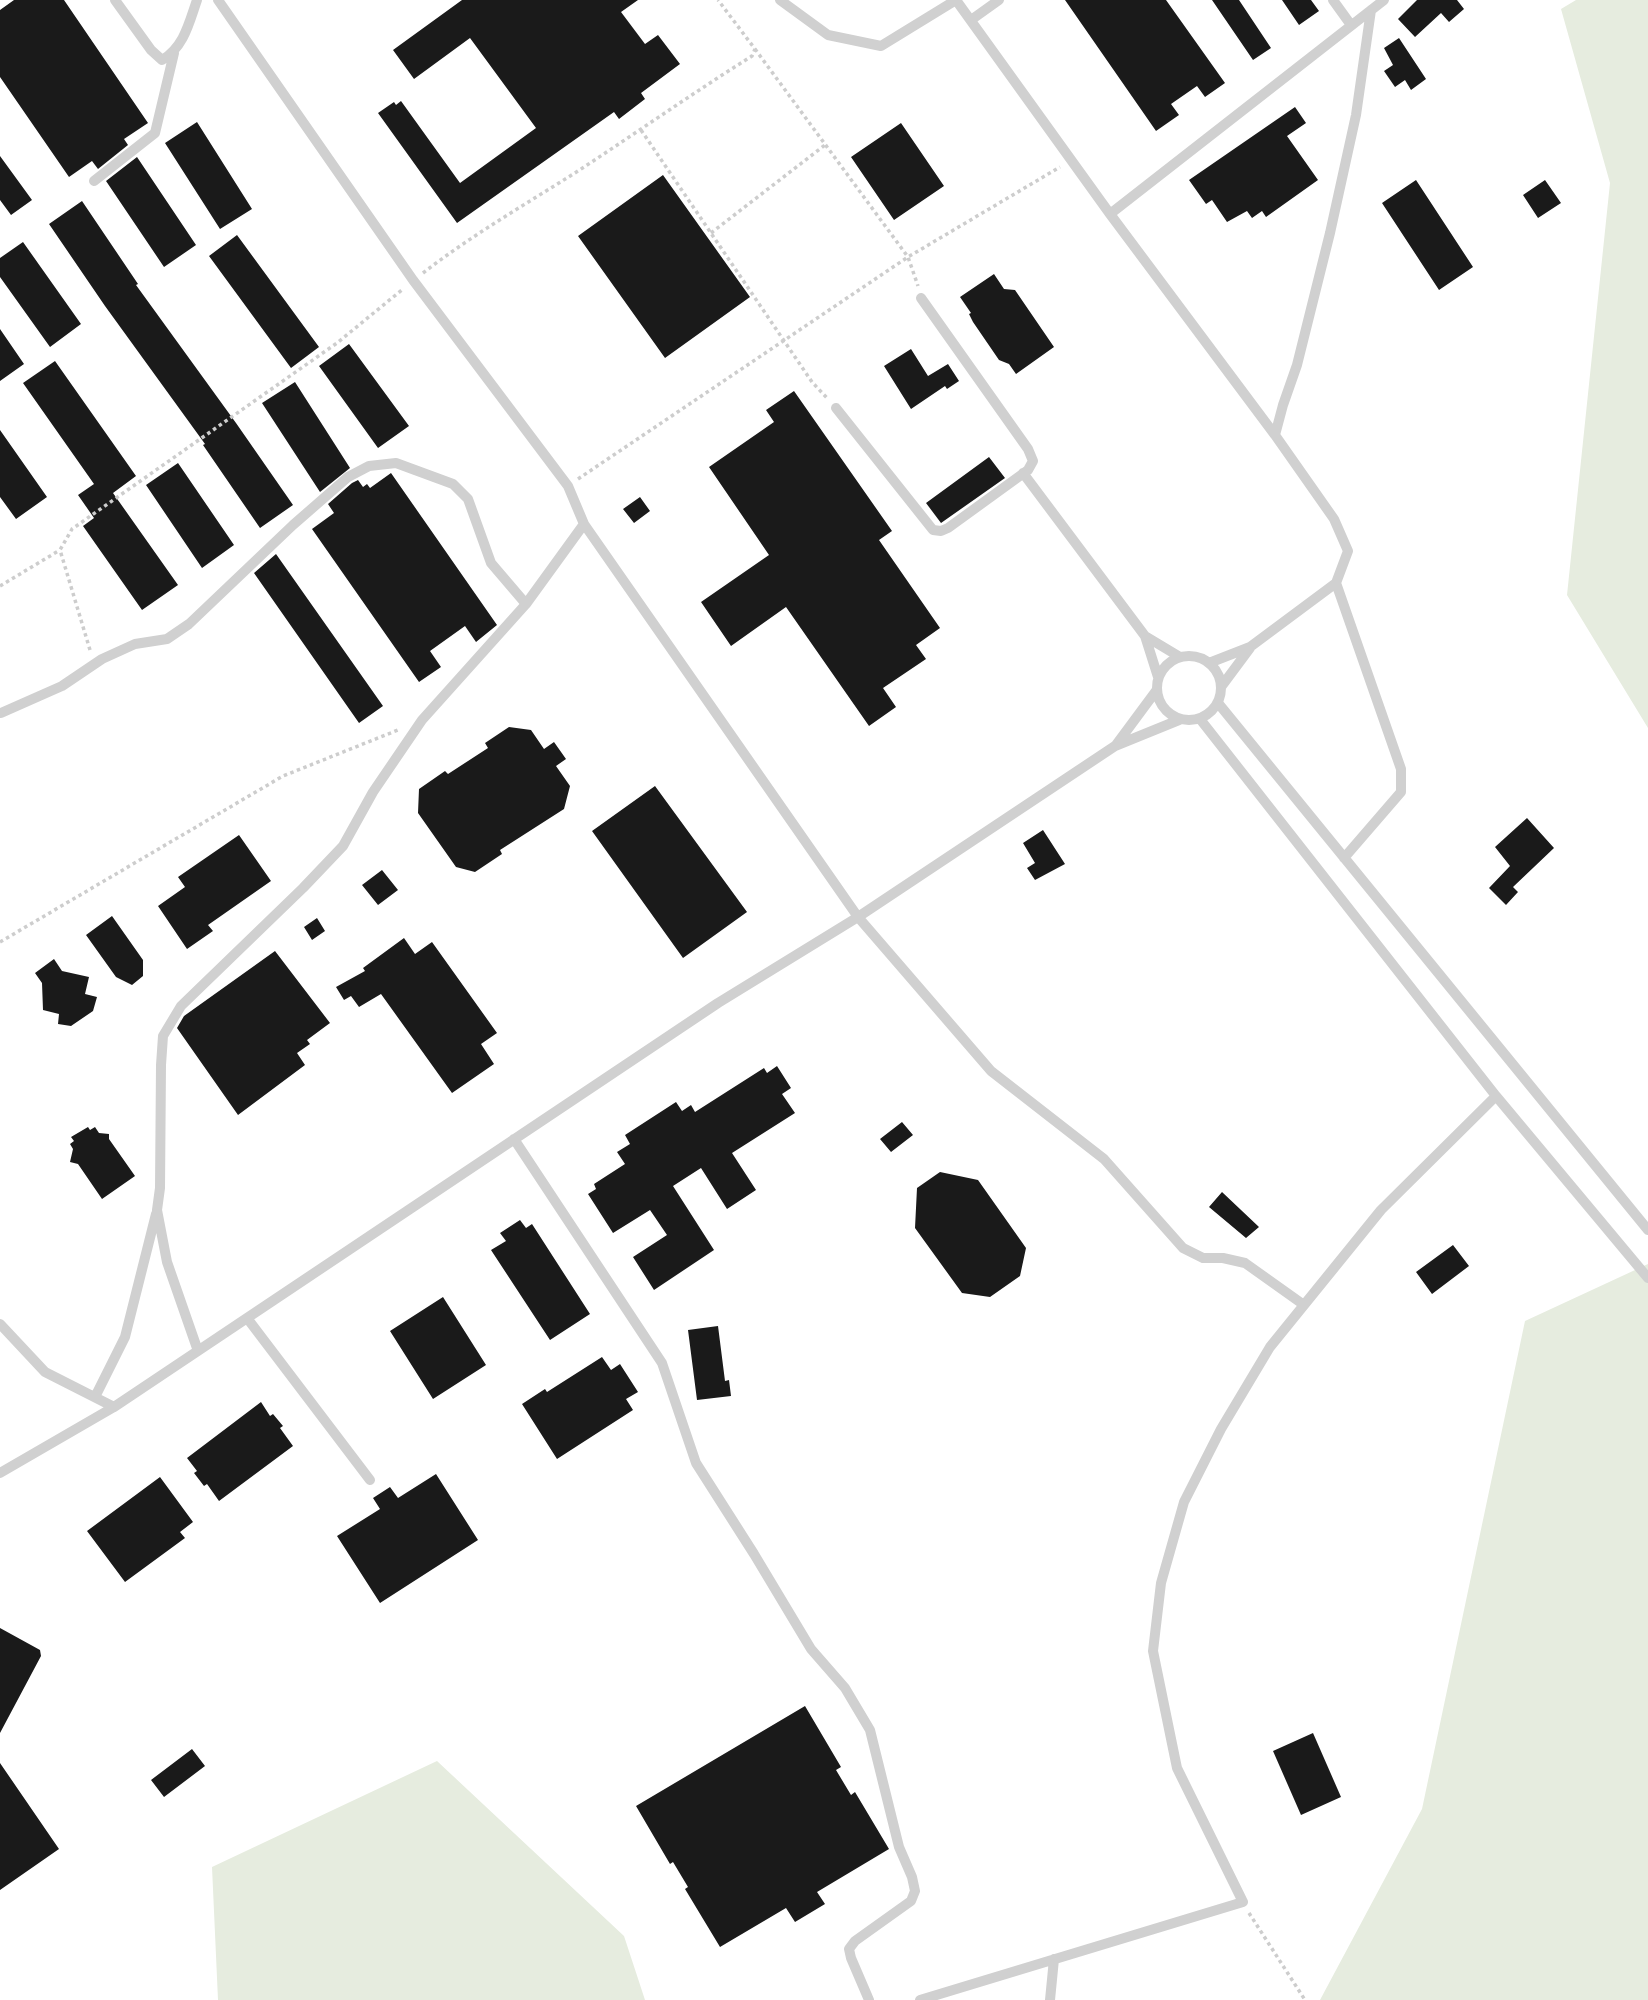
<!DOCTYPE html>
<html>
<head>
<meta charset="utf-8">
<style>
  body { margin:0 }
  canvas { display:block; background:#fff }
</style>
</head>
<body>
<canvas width="1648" height="2000"></canvas>
<script>
const ctx = document.querySelector('canvas').getContext('2d');
ctx.lineJoin = 'round';
function fillPath(path, color) {
  ctx.fillStyle = color;
  ctx.fill(path, 'evenodd');
}
function strokePath(path, color, width, dash) {
  ctx.strokeStyle = color;
  ctx.lineWidth = width;
  ctx.lineCap = dash ? 'butt' : 'round';
  ctx.setLineDash(dash || []);
  ctx.stroke(path);
}
fillPath(new Path2D(`
  M1576,0H1648V728L1567,595L1610,183L1561,9Z
  M1648,1264V2000H1320L1422,1809L1525,1321Z
  M437,1761L624,1936L645,2000H218L212,1867Z`), '#e6ecdf');
fillPath(new Path2D(`
  M14,0H64L148,123L124,139L128,145L98,169L92,161L69,177L0,77V10Z
  M462,0H638L621,12L645,44L658,35L680,64L641,93L645,99L619,119L614,112L457,223L378,113L394,102L396,105L401,101L460,183L536,128L470,38L414,79L393,50Z
  M1065,0H1166L1225,83L1205,97L1197,86L1171,104L1179,115L1156,131Z
  M1212,0H1239L1271,48L1253,60Z
  M1282,0H1311L1319,11L1299,25Z
  M1417,0H1457L1464,9L1449,22L1441,13L1415,37L1398,19Z
  M1399,38L1426,79L1411,90L1405,80L1395,87L1384,71L1393,65L1384,48Z
  M1295,107L1306,123L1287,136L1318,180L1266,217L1262,211L1252,218L1247,211L1227,222L1212,200L1206,204L1189,180Z
  M197,122L252,209L220,229L165,143Z
  M901,123L944,186L894,220L851,157Z
  M0,156L32,200L11,215L0,200Z
  M137,157L196,245L164,267L106,181Z
  M663,175L750,297L665,358L578,236Z
  M1416,180L1473,267L1439,290L1382,203Z
  M1545,180L1561,203L1538,218L1523,195Z
  M82,201L138,284L136,285L236,423L293,505L260,528L203,445L205,444L105,306L49,224Z
  M237,235L319,347L291,368L209,256Z
  M23,242L81,324L50,347L0,277V258Z
  M994,274L1004,289L1015,290L1054,347L1016,374L1009,364L999,360L973,322L969,314L971,313L960,297Z
  M0,329L24,364L0,381Z
  M349,344L409,426L378,448L319,366Z
  M911,349L928,376L948,364L959,381L947,389L945,386L911,409L884,366Z
  M55,361L136,476L113,493L178,585L142,610L83,526L94,518L78,495L94,484L23,383Z
  M295,382L350,468L320,492L262,403Z
  M794,391L892,531L879,540L940,628L916,645L926,659L883,688L896,707L869,726L786,607L731,646L701,602L769,555L709,467L774,422L766,410Z
  M0,430L47,497L16,519L0,497Z
  M989,457L1005,478L941,523L926,503Z
  M178,463L234,545L202,568L146,485Z
  M391,473L497,625L476,642L465,626L430,651L441,667L419,682L312,529L334,513L328,504L352,483L358,480L363,487L367,484L370,488Z
  M640,497L650,511L634,523L623,509Z
  M276,554L383,706L359,723L254,573Z
  M509,727L531,730L544,749L554,742L566,759L556,766L570,786L564,809L500,850L502,854L475,872L456,867L418,813L419,789L445,771L448,774L488,748L485,743Z
  M655,786L747,912L683,958L592,831Z
  M1527,818L1554,848L1513,887L1518,892L1506,905L1489,888L1510,866L1495,847Z
  M1043,830L1065,864L1035,880L1027,868L1035,863L1023,843Z
  M239,835L271,881L208,925L213,931L187,949L158,906L185,887L178,877Z
  M382,870L398,890L378,905L362,885Z
  M112,916L143,960V976L132,985L116,977L86,935Z
  M317,918L325,931L312,940L304,927Z
  M404,938L415,954L432,942L497,1033L481,1044L494,1064L452,1093L381,994L359,1007L351,996L344,1000L336,987L365,971L363,968Z
  M275,951L330,1023L307,1040L310,1044L297,1053L305,1065L238,1115L177,1028L184,1016Z
  M54,959L62,971L89,977L85,994L97,997L93,1011L71,1026L58,1024L59,1014L43,1010L42,983L35,973Z
  M777,1066L791,1088L782,1094L795,1113L732,1153L756,1190L727,1209L701,1168L673,1186L714,1250L654,1290L633,1257L667,1235L650,1210L613,1233L588,1194L596,1189L594,1184L625,1164L617,1152L630,1144L625,1135L676,1102L682,1111L691,1105L695,1112L764,1068L767,1073Z
  M902,1122L913,1135L891,1152L880,1139Z
  M88,1127L90,1130L95,1127L99,1133L109,1134V1139L135,1176L102,1199L78,1164L70,1162L73,1149L70,1144L74,1141L71,1137Z
  M940,1172L978,1180L1026,1248L1020,1276L990,1297L962,1293L915,1228L917,1188Z
  M1222,1192L1259,1227L1246,1238L1209,1207Z
  M520,1220L526,1228L532,1224L590,1314L550,1340L491,1250L506,1241L500,1233Z
  M1453,1245L1469,1266L1432,1294L1416,1272Z
  M443,1297L486,1365L433,1399L390,1331Z
  M718,1326L725,1381L729,1380L731,1396L697,1400L688,1330Z
  M602,1357L611,1370L620,1364L638,1392L626,1399L633,1410L557,1459L522,1404L545,1389L547,1392Z
  M261,1402L270,1416L273,1414L283,1426L280,1428L293,1446L219,1501L207,1484L204,1486L194,1473L197,1471L187,1458Z
  M436,1474L478,1540L380,1603L337,1536L380,1509L373,1498L390,1487L398,1498Z
  M160,1477L193,1522L180,1532L185,1538L125,1582L87,1531Z
  M0,1628L40,1650L41,1656L0,1733Z
  M805,1706L841,1767L836,1770L851,1795L855,1792L889,1849L817,1892L825,1904L795,1922L786,1908L720,1947L685,1889L688,1887L673,1862L670,1864L636,1806Z
  M1313,1733L1341,1797L1301,1815L1273,1751Z
  M192,1749L205,1766L164,1797L151,1780Z
  M0,1763L59,1849L0,1890Z`), '#1a1a1a');
strokePath(new Path2D(`
  M755,49L908,257L918,286
  M641,130L812,382L827,398
  M711,233L825,145
  M423,273C472,235 526,204 578,171C636,133 693,93 752,56L755,49L718,0
  M578,479L908,257L1060,167
  M0,586L60,550
  M90,650L60,550L72,529L337,343L403,289
  M0,942L283,776L398,730
  M1249,1913L1305,2000`), '#cdcdcd', 3.5, [3.5, 3.5]);
strokePath(new Path2D(`
  M115,0L151,50L162,60C184,47 189,23 197,0
  M218,0L413,280L568,486L584,524L858,917L991,1071L1104,1159L1183,1248L1203,1258H1223L1245,1263L1304,1305
  M780,0L828,35L881,46L956,0
  M956,0L1110,214L1275,435L1334,519L1348,551L1336,583L1250,647L1209,663
  M1333,0L1351,25
  M971,20L999,0
  M94,181L155,133L174,53
  M1110,214L1384,0
  M836,408L933,530L941,531L948,528L1028,470L1033,461L1028,449L921,298
  M1275,435L1283,405L1297,365L1330,233L1356,115L1371,10
  M1023,473L1145,636L1158,677
  M1336,583L1401,769V792L1344,858
  M1145,636L1180,657
  M1157 688a32 32 0 1 1 64 0a32 32 0 1 1-64 0Z
  M1221,687L1250,648
  M1218,703L1648,1230
  M1,713L62,686L102,659L135,644L167,639L189,624L293,525L348,477L369,466L396,463L453,484L468,499L491,563L526,604L584,524
  M1200,719L1496,1096L1648,1278
  M1116,745L1156,691
  M514,1139L662,1363L696,1463L754,1554L811,1649L845,1688L870,1730L899,1847L912,1877L915,1891L911,1901L855,1941L849,1949L851,1958L869,2000
  M247,1318L370,1480
  M0,1324L45,1372L114,1407L0,1473
  M198,1351L167,1262L157,1210L160,1188L161,1065L163,1036L181,1006L303,888L343,846L373,792L422,720L526,604
  M95,1397L125,1337L156,1214
  M114,1407L718,1003L858,917L1115,746L1179,720
  M920,2000L1243,1902L1177,1768L1153,1651L1161,1583L1184,1502L1221,1429L1270,1347L1381,1210L1496,1096
  M1050,2000L1054,1959`), '#d0d0d0', 10);
</script>
</body>
</html>
